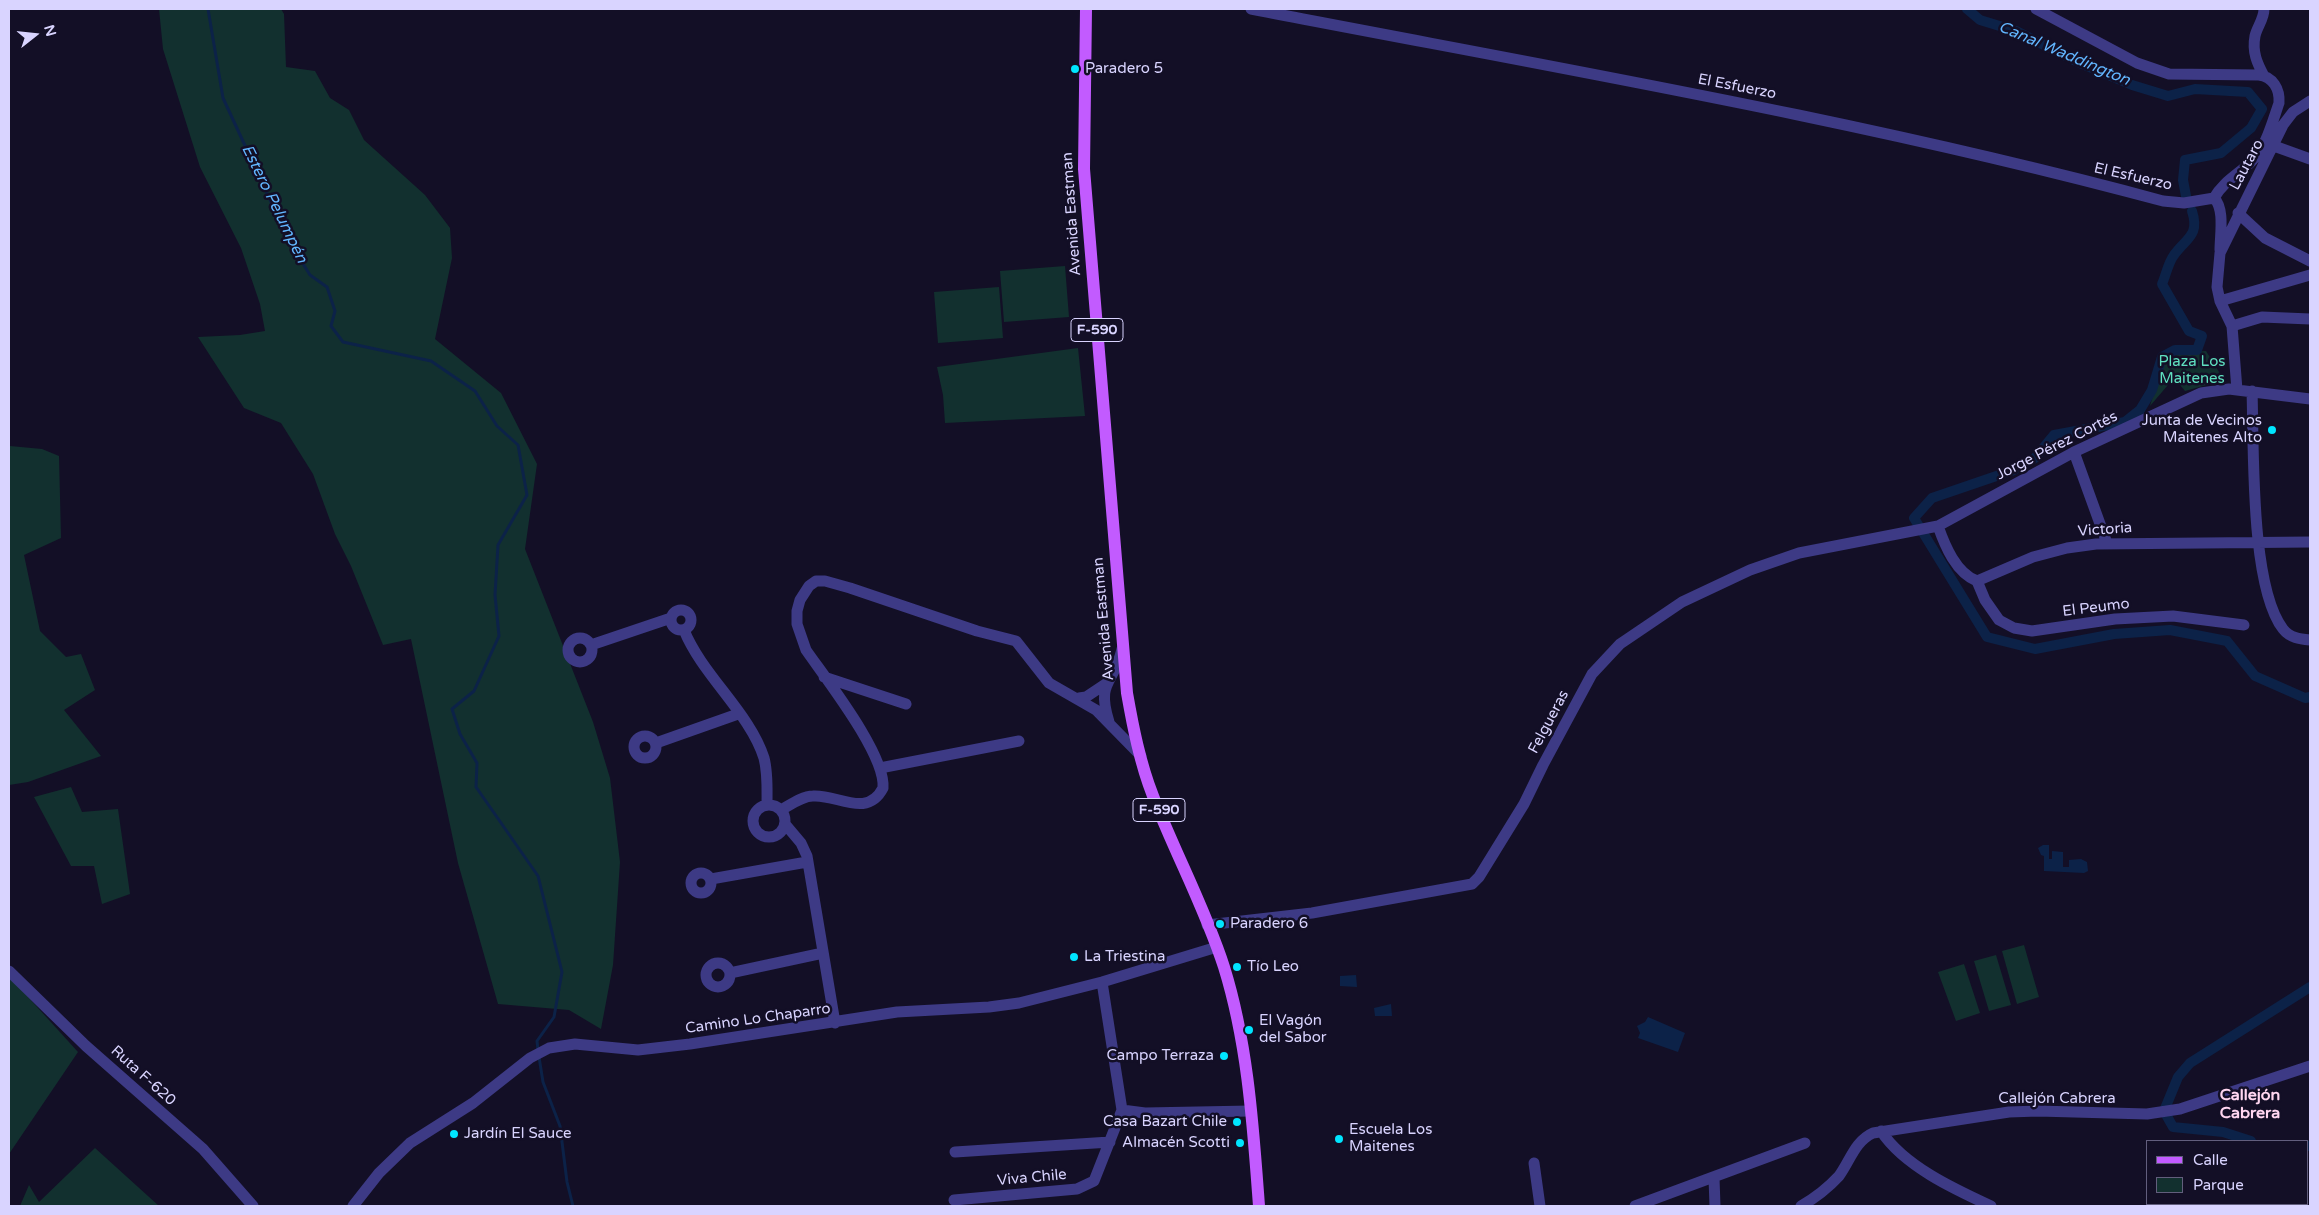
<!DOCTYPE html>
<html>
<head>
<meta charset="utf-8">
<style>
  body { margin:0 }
  #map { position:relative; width:2319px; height:1215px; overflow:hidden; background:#130f26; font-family:"Varela Round",sans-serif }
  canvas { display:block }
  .frame { position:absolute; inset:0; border:10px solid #d9d4ff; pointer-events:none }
  .legend { position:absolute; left:2146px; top:1140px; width:162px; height:65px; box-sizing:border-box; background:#130f26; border:1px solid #625e7d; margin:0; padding:6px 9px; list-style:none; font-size:15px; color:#d9d4ff }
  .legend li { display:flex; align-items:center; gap:10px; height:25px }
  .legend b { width:25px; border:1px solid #625e7d }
  .north { position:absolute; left:10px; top:10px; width:50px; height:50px; -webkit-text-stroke:4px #130f26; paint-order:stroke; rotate:74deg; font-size:14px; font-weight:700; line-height:20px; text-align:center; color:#d9d4ff }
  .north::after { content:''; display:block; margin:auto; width:18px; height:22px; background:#d9d4ff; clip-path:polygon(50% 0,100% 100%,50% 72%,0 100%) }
</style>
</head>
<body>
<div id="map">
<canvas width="2319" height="1215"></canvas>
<div class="frame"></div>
<ul class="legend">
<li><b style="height:6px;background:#c25bff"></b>Calle</li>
<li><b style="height:14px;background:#12302f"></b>Parque</li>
</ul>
<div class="north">N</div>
</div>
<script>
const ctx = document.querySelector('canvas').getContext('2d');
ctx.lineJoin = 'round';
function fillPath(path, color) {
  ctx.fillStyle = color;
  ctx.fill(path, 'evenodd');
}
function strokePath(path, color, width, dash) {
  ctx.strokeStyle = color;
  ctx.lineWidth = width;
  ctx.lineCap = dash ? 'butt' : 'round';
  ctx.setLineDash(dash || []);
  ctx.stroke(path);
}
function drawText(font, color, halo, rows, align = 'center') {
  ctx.font = font + ' "Varela Round",sans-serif';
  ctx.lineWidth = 5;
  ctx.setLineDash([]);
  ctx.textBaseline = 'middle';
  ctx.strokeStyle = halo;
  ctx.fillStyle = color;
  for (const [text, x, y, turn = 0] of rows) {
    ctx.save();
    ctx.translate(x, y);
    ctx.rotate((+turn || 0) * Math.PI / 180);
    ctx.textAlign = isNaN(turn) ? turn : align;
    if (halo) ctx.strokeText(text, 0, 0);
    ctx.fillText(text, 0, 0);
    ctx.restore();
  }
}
fillPath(new Path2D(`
  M159,9H281L284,14L286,67L315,71L330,98L349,110L364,140L425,195L450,228L452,258L435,339L501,393L537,464L525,549L593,722L610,778L620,862L613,965L601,1029L569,1010L498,1004L458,863L411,639L383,645L351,566L335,534L313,474L281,423L244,408L198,337L240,335L265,331L260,304L241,248L200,167L163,49Z
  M1065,266L1069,317L1004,322L1000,271Z
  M999,287L1003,338L938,343L934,292Z
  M1078,348L1085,416L945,423L943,395L937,367Z
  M2206,351L2224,380L2185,391L2174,378L2150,406L2164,359L2177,353Z
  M9,430L10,446L42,449L59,456L61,538L24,555L40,631L66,657L81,654L95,690L64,710L101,756L28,782L9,785Z
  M71,787L82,812L118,809L130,894L102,904L94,866H71L34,797Z
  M2024,945L2039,997L2017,1004L2002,951Z
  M1996,955L2011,1005L1989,1011L1974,961Z
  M1964,964L1980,1013L1956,1021L1938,972Z
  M9,976L78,1052L9,1154Z
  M95,1148L159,1206H20L29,1185L39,1202Z`), '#12302f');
fillPath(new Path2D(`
  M2043,845H2049V859H2052V851L2063,852V867H2069V860L2081,859L2087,862L2088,871L2084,873L2044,871V856L2041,855L2038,848Z
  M1356,975L1357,987L1340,986V976Z
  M1391,1004L1392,1016H1375L1374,1008Z
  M1648,1017L1685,1033L1678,1052L1638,1038L1640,1033L1637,1026L1645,1022Z`), '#0c2248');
strokePath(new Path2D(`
  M208,9L223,98L290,243L310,275L327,287L335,311L331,326L343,342L431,361L475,391L497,426L518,445L527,495L498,545L495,595L499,636L474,691L452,709L460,734L477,763L476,787L538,876L562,972L554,1017L537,1041L538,1050
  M539,1057L543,1082L560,1126L567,1182L573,1206`), '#0c2248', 3);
strokePath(new Path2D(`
  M1967,9L1980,20L2016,31L2082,64L2132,85L2168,96L2195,89L2248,92L2262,109L2251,128L2221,153L2185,160L2183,180L2186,196
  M2192,211C2200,236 2186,238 2174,255C2168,263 2166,275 2162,284L2189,331L2202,336L2197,350H2175L2162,357L2152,390L2140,410L2125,422L2054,435L2035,458L2014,470L1932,498L1914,518L1987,637L2035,649L2114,634L2170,630L2227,641L2255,676L2305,698L2310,697
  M2251,1141L2223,1132L2173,1127L2164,1111L2178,1077L2190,1063L2310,987
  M2308,1146H2310`), '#0c2248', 10);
strokePath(new Path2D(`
  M1251,9C1556,68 1863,120 2163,201L2184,203L2214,198
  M2036,9L2137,63L2169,74L2259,75C2273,77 2280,89 2279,103C2272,123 2266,148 2250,163C2237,175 2223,182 2214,198
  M2264,76C2257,63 2252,52 2255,36C2257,27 2264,19 2264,9
  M2274,146L2310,159
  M2214,198C2225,209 2220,235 2220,250
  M2238,213L2265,238L2310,261
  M2220,301L2310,275
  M2232,326L2262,317L2310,319
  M2237,390L2232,326L2220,301L2217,287L2220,253L2283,125L2293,112L2310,101
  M2252,391C2254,448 2250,586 2283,629C2290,638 2300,639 2310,640
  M2074,452L2107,543
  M1938,526C1945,546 1956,573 1977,581L2033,557L2067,548L2096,544L2310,542
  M1977,581L1985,600L1999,620L2014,628L2032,631L2115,619L2173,616L2244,625
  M671 620a10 10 0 1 1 20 0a10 10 0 1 1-20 0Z
  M684,630C702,675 750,713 764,758C768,773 767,789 767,805
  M568 650a12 12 0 1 1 24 0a12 12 0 1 1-24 0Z
  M591,645L671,618
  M824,677L906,704
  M1079,698L1086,697L1107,683
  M1109,722C1096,680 1114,685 1122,649
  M634 747a11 11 0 1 1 22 0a11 11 0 1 1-22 0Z
  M656,743L738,714
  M880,768L1019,741
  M753 821a16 16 0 1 1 32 0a16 16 0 1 1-32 0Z
  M781,810C790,805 802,796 813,796C837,794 867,819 883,788C886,755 826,679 806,650L797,624V611L800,600L809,586L816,581H825L850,588L977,631L1016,641L1049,683L1096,710L1141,756
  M785,824L801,843L807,856L835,1023
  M691 883a10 10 0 1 1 20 0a10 10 0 1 1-20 0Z
  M711,879L807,862
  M1207,925L1312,913L1472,884L1479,877L1524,804L1543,765L1592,674L1620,644L1682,602L1750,570L1799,553L1938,526L2074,452L2201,393L2229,389L2310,399
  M706 975a12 12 0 1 1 24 0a12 12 0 1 1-24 0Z
  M9,971L86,1046L203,1149L253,1206
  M730,973L823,953
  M1122,1110L1145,1113L1250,1111
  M1881,1131C1904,1166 1954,1189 1991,1206
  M955,1152L1110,1142
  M1534,1163L1540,1206
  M1714,1178L1715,1206
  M954,1200L1077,1189L1094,1181L1122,1110L1102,982
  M353,1206L379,1173L410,1143L473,1103L530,1058L549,1048L575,1044L638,1050L690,1044L897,1012L989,1007L1019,1003L1102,982L1217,947
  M1635,1206L1805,1143
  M1801,1206C1815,1198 1828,1188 1839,1176C1850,1161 1855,1141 1873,1133L2009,1112L2038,1111L2147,1114L2180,1109L2310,1066`), '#3d3a85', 11);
strokePath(new Path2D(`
  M1086,9L1084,169L1127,693C1133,727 1140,763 1153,796C1175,853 1205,908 1224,967C1248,1044 1253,1126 1259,1206`), '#c25bff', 12);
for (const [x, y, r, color] of [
  [1075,69,5,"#00e5ff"],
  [2272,430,5,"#00e5ff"],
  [1220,924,5,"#00e5ff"],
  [1074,957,5,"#00e5ff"],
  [1237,967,5,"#00e5ff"],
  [1249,1030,5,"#00e5ff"],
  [1224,1056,5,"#00e5ff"],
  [1237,1122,5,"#00e5ff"],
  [454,1134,5,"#00e5ff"],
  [1339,1139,5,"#00e5ff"],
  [1240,1143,5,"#00e5ff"]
]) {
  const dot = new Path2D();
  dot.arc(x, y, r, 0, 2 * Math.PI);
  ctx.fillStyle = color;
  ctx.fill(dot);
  strokePath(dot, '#130f26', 2);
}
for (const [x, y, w] of [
  [1097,330,52],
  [1159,810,52]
]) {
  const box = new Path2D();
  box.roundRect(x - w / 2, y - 11.5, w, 23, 4);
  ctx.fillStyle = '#130f26';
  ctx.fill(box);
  strokePath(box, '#d9d4ff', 1);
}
drawText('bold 14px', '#d9d4ff', null, [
  ["F-590",1097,330],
  ["F-590",1159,810]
]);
drawText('15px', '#d9d4ff', '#130f26', [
  ["Paradero 5",1085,69],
  ["Junta de Vecinos",2262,421,"right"],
  ["Maitenes Alto",2262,438,"right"],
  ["Paradero 6",1230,924],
  ["La Triestina",1084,957],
  ["Tío Leo",1247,967],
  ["El Vagón",1259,1021],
  ["del Sabor",1259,1038],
  ["Campo Terraza",1214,1056,"right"],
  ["Casa Bazart Chile",1227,1122,"right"],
  ["Escuela Los",1349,1130],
  ["Maitenes",1349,1147],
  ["Jardín El Sauce",464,1134],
  ["Almacén Scotti",1230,1143,"right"]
], 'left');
drawText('15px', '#d9d4ff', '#130f26', [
  ["El Esfuerzo",1737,87,11],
  ["Lautaro",2247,165,-62],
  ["El Esfuerzo",2133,177,13],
  ["Avenida Eastman",1072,214,-94],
  ["Jorge Pérez Cortés",2057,446,-27],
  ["Victoria",2105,530,-4],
  ["El Peumo",2096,608,-7],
  ["Avenida Eastman",1104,619,-95],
  ["Felgueras",1549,722,-62],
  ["Camino Lo Chaparro",758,1019,-8],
  ["Ruta F-620",143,1076,42],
  ["Callejón Cabrera",2057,1099],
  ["Viva Chile",1032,1178,-5]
]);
drawText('15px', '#5fe0c0', '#130f26', [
  ["Plaza Los",2192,362],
  ["Maitenes",2192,379]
]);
drawText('italic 16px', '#62b6ff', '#130f26', [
  ["Canal Waddington",2064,54,23],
  ["Estero Pelumpén",274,204,64]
]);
drawText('bold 16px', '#ffd6f0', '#130f26', [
  ["Callejón",2250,1096],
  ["Cabrera",2250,1114]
]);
</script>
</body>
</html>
